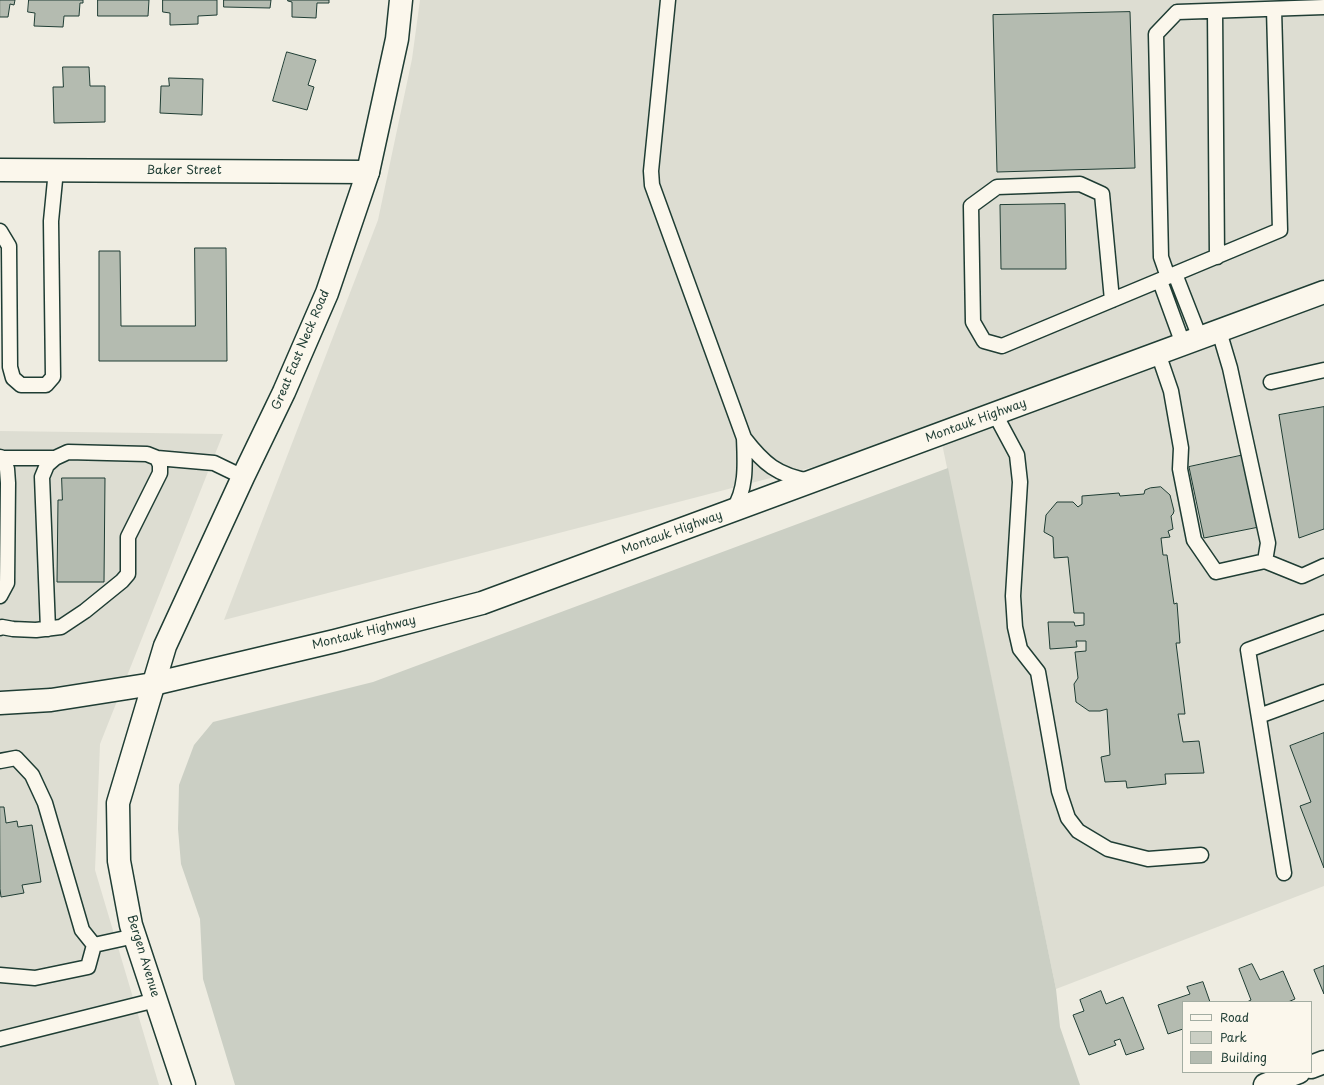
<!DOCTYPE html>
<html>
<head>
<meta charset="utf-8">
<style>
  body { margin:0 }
  #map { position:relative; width:1324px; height:1085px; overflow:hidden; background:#eeece1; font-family:"Playpen Sans",sans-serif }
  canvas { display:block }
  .legend { position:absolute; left:1182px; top:1001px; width:130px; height:72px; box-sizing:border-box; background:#fbf7ec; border:1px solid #a3ada2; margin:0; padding:5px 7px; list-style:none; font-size:12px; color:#1f3d34 }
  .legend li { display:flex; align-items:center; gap:8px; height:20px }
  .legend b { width:20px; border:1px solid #a3ada2 }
</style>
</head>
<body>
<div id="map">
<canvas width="1324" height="1085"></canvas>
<ul class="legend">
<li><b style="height:5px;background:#fbf7ec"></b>Road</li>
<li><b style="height:11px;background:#cbcfc4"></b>Park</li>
<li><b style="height:11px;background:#b4bbb0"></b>Building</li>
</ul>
</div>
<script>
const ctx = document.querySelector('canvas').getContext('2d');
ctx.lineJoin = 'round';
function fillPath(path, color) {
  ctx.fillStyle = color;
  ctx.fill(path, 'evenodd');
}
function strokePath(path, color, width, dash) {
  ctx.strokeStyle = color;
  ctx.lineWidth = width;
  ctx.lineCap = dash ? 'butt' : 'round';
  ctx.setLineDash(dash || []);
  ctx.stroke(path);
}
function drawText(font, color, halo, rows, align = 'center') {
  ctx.font = font + ' "Playpen Sans",sans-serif';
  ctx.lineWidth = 3;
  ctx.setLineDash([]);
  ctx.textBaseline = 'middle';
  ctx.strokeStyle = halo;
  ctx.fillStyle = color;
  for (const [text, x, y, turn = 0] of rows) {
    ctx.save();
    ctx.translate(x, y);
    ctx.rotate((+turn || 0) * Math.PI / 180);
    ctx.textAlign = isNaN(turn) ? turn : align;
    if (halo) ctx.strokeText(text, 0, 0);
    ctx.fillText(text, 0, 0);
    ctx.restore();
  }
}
fillPath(new Path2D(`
  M420,0H1324V886L1056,989L940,434L224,620L378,220L412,59Z
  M0,431L223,434L100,744L95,870L159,1085H0Z`), '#ddddd2');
fillPath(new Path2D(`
  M948,468L1056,989L1060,1027L1080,1085H235L203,979L200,919L181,864L178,829L179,785L194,745L213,722L373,682Z`), '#cbcfc4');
const building = new Path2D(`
  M0,0H15L14,5L10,4L8,17H0Z
  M29,0H83V3H80L79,16H64L63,27L34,26L35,13L28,12Z
  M98,0H149L148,16H98Z
  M163,0H217V15L198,16V24L170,25V13L163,12Z
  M224,0H271L270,8L224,7Z
  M288,0H329V3H317L316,18L292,17V2L288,1Z
  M1130,12L1135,168L997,172L993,15Z
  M287,52L316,60L308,85L314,87L307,110L273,101Z
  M63,67H89L90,86H105V122L54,123L53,87H63Z
  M169,78L203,79L202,115L160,113L161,86H169Z
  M1065,204L1066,269H1001L1000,205Z
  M195,248H226L227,361H99V251H120L121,326H195Z
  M1324,407V529L1299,538L1279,415Z
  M1244,455L1259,527L1204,538L1189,467Z
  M62,478H105L104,582H57L58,500H62Z
  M1161,487L1170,495L1174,511L1173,514L1171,516L1173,529L1168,531L1170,537L1161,538L1163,555H1167L1174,604L1177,603L1180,643H1176L1185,714H1178L1183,742L1199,741L1204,773L1165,774L1166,784L1127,788L1126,781L1105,782L1101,757L1110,755L1107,709L1100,711H1089L1076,702L1074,684L1078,678L1075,652L1086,651V641H1076L1077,647L1050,649L1048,622H1074L1075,626L1084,625V613H1074L1068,557L1054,558L1053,537L1044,532L1046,515L1057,502H1073L1078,507L1082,504V496L1119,493L1120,496L1144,494L1145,490L1150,488Z
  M1324,733V868L1300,806L1311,802L1290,746Z
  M0,807H4L6,823L17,821L18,827L32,825L41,882L22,885L24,893L1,897L0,889Z
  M1252,964L1260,980L1283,971L1295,999L1288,1002H1247L1251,1000L1239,969Z
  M1324,966V994L1314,970Z
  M1203,982L1210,1002H1183V1029L1168,1034L1158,1005L1190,994L1187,987Z
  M1101,991L1106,1004L1123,997L1144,1049L1126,1055L1120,1039L1114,1041L1116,1045L1089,1055L1073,1015L1084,1011L1080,1000Z`);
fillPath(building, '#b4bbb0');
strokePath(building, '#1f3d34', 1);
const service = new Path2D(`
  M668,0L651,171L652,185L744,438C764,464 777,475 810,481
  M1215,11L1217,257
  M0,231L9,246L10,367L13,378L21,385H46L53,377L51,221L56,170
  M1175,274L1200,338
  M1168,277L1161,257L1156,34L1177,12L1324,7
  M1160,281L1183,344
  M1112,300L1102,194L1080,184L997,187L971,206L973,322L984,341L1002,346L1280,230L1274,9
  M1219,331L1230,368L1268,543L1265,561
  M1158,353L1171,391L1181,448L1180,469L1194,540L1216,572L1265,561L1302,576L1324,566
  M1271,382L1324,370
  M995,414L1017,455L1020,482L1013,596L1015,627L1020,649L1038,672L1059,791L1068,818L1078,831L1108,849L1148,859L1201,855
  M0,457L3,458L7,469L8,483L7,583L0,596
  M3,458H55
  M157,458L214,463L243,477
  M733,510C747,489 745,463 744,438
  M0,628L2,627L13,629L36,630L61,627L85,611L122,581L128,574V537L160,473V465L157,458L147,454L68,452L55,458L47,465L42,477L48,629
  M1259,716L1324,692
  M0,761L16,758L32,775L45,803L82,930L94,945
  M1284,873L1248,650L1324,622
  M94,945L135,936
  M0,975L35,978L88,967L94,945
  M0,1039L156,1000`);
const minor = new Path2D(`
  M0,170L368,172
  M1311,1067L1324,1062
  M1265,1085L1299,1072`);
const secondary = new Path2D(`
  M184,1085L131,925L119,861L118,803L165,646L243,477L284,392L327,293L368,172L397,39L401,0`);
const primary = new Path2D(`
  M0,703L51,700L153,684L335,641L482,603L1324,292`);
strokePath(service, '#1f3d34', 17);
strokePath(minor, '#1f3d34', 25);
strokePath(secondary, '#1f3d34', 25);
strokePath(primary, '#1f3d34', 25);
strokePath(service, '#fbf7ec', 14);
strokePath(minor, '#fbf7ec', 22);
strokePath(secondary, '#fbf7ec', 22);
strokePath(primary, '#fbf7ec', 22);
drawText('12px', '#1f3d34', '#fbf7ec', [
  ["Baker Street",184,171],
  ["Great East Neck Road",301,350,-67],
  ["Montauk Highway",976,421,-20],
  ["Montauk Highway",672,533,-20],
  ["Montauk Highway",364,633,-14],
  ["Bergen Avenue",143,956,73]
]);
</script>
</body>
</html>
